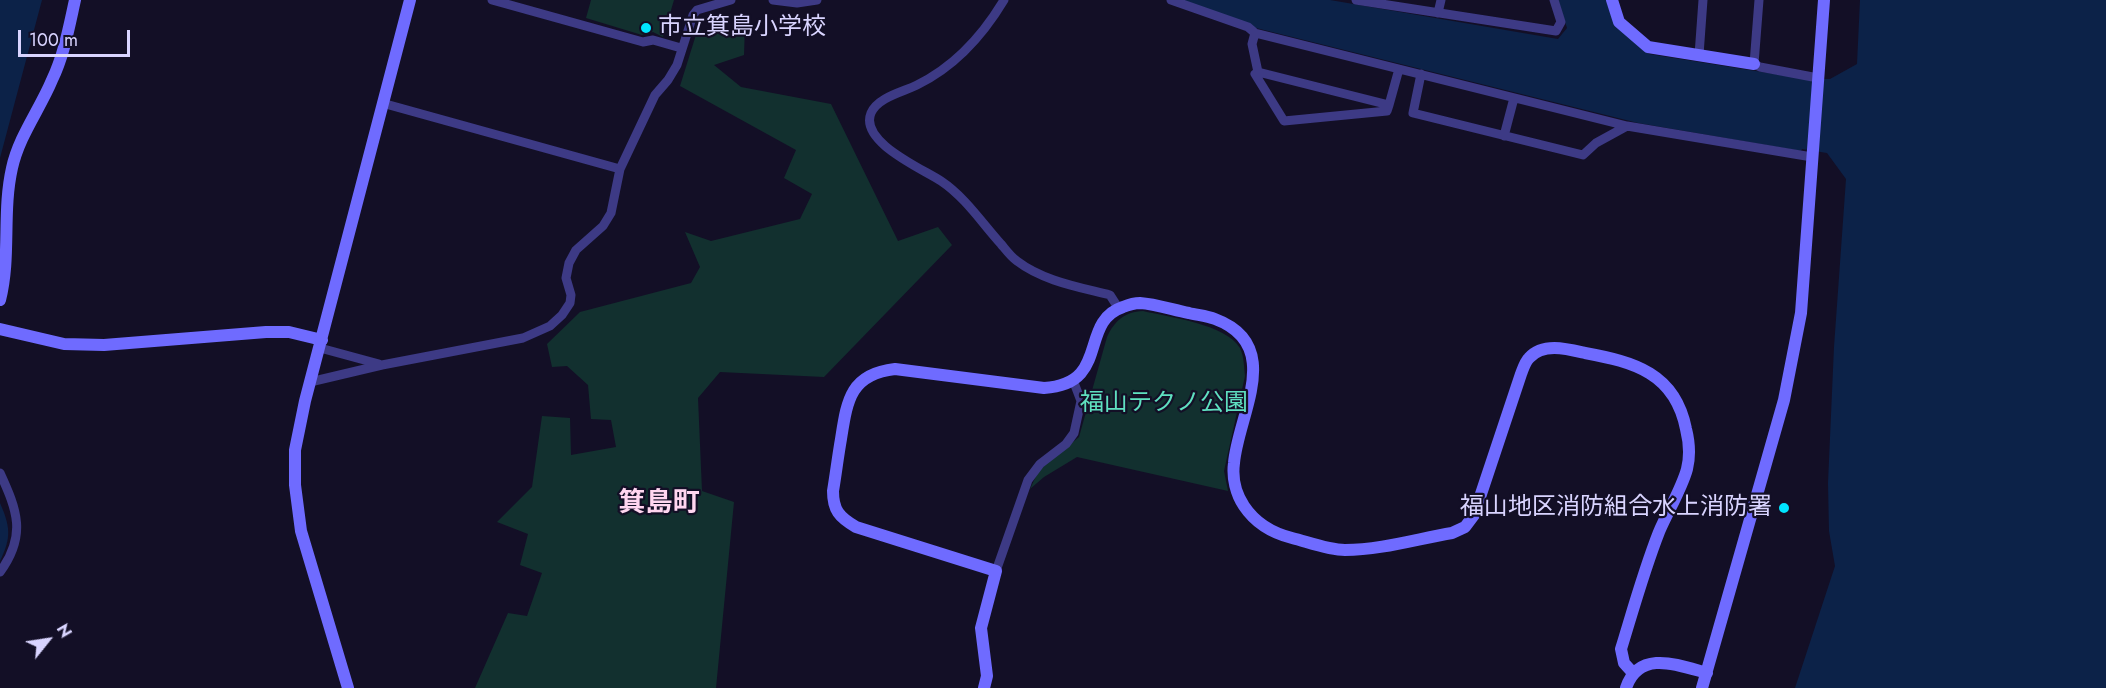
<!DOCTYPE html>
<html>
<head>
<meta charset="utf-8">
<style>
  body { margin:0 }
  #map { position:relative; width:2106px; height:688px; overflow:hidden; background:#130f26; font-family:Jost,sans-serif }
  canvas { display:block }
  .north { position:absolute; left:18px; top:610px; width:60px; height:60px; -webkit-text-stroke:4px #130f26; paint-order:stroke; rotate:60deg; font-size:16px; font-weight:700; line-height:24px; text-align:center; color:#d9d4ff }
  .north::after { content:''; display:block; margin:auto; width:21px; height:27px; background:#d9d4ff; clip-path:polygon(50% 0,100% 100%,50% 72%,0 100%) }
  .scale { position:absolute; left:18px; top:30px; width:112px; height:27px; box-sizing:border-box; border:3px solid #d9d4ff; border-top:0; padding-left:8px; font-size:18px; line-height:21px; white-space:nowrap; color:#d9d4ff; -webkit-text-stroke:4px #130f26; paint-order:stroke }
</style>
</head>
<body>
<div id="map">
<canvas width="2106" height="688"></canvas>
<div class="north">N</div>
<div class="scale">100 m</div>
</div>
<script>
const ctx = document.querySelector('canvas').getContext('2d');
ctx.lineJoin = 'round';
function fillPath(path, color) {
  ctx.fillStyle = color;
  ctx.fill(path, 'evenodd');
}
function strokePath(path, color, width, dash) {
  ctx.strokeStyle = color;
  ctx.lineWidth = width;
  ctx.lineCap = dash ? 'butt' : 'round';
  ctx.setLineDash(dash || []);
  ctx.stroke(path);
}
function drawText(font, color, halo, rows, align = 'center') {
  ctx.font = font + ' Jost,"Noto Sans JP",sans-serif';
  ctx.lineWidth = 4.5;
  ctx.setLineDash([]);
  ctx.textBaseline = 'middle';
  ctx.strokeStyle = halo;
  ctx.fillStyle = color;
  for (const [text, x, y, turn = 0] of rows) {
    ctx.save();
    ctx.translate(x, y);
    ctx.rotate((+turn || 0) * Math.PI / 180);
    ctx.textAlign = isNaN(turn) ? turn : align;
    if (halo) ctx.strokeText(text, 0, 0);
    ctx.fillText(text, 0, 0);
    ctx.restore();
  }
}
fillPath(new Path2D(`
  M591,0H674L663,37L653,32L642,35L586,18Z
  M699,25L704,37L745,25L744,55L714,65L741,87L831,104L898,241L938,227L952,245L824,377L720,372L698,398L702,491L734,502L716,688H475L508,613L527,616L542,573L520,565L528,534L497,522L532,487L542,416L570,418L571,455L616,447L611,420L591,419L588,385L567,366L552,367L547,344L580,312L691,283L700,267L685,232L711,241L800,219L812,194L784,178L796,150L680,86Z
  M1143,311C1168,317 1226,324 1240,348C1244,356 1244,367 1245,376L1224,471L1228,491L1077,457L1044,477L1030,489L1039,470L1079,437L1107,337C1115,320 1125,312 1143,311Z`), '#12302f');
fillPath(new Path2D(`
  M0,0H42L0,158Z
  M1177,0H1330L1558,39L1567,28L1558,0H1606L1615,26L1649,54L1806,79H1830L1857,64L1860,0H2106V688H1795L1835,566L1829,531L1828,483L1834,347L1846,179L1827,153L1802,149L1801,151L1638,123L1252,27Z
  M0,503C10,526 12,537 0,561Z`), '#0c2248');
strokePath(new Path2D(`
  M492,0L643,42L653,40L681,48
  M773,0L797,3L817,0
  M1004,0C983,35 954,67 917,85C903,92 878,97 871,113C859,142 923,169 941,181C965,197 982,223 1001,244C1006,250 1011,257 1017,261C1043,281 1079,287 1110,295L1119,309
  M1171,0L1248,27L1255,33L1627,126L1812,157
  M1356,0L1556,31L1561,22L1554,0
  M1759,0L1754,64L1760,67L1818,78
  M1438,13L1441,0
  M1255,33L1252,44L1258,72L1389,105L1399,69
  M1699,55L1703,0
  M1258,72L1255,74L1284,121L1387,111L1389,105
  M1421,74L1413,113L1583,155L1596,143L1627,126
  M382,103L620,169
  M1504,136L1514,98
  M320,348L379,364
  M310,382L382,365L523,338L550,326L562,315L570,303L571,295L566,278L569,263L576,250L603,226L611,213L620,169L655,95L668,80L677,65L693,15L697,10L731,0
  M0,473C17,510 27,535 0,572
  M996,571L1028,480L1040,464L1066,444L1074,433L1081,401L1073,380`), '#3d3a85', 9);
strokePath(new Path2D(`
  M1612,0L1619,22L1648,47L1754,64
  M0,300C11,257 2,212 12,168C19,136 40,109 52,80C64,55 69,27 75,0
  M0,329L64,344L104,345L266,332H289L322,340
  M348,688L301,531L295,485V450L305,401L410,0
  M984,688L987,676L981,628L996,571L856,527C839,517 833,510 833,491C836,473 838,456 841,439C847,401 850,374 895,369L1044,388C1111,384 1078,322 1123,307C1128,305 1134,303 1140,303C1156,304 1173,310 1189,313C1197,315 1207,316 1215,319C1285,345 1238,415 1234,463C1232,478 1236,494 1244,506C1256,524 1272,533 1292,538C1308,542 1328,550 1345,550C1380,550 1417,539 1452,533L1465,527L1474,515L1521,374C1523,369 1525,362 1529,358C1543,342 1568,349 1585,353C1634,362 1675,373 1686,429C1689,441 1690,457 1687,469C1682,488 1667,513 1659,532C1644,570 1633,610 1621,649L1624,663L1633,673
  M1626,688C1639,649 1678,665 1707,673
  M1702,688L1784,400L1801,313L1824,0`), '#6f6bff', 12);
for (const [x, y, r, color] of [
  [646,28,6,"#00e5ff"],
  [1784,508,6,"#00e5ff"]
]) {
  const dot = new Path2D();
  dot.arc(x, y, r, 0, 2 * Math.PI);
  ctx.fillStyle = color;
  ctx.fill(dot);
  strokePath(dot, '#130f26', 2);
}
drawText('24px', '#d9d4ff', '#130f26', [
  ["市立箕島小学校",658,28],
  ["福山地区消防組合水上消防署",1772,508,"right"]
], 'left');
drawText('24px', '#5fe0c0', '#130f26', [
  ["福山テクノ公園",1164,404]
]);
drawText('bold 27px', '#ffd6f0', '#130f26', [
  ["箕島町",659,504]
]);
</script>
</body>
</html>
